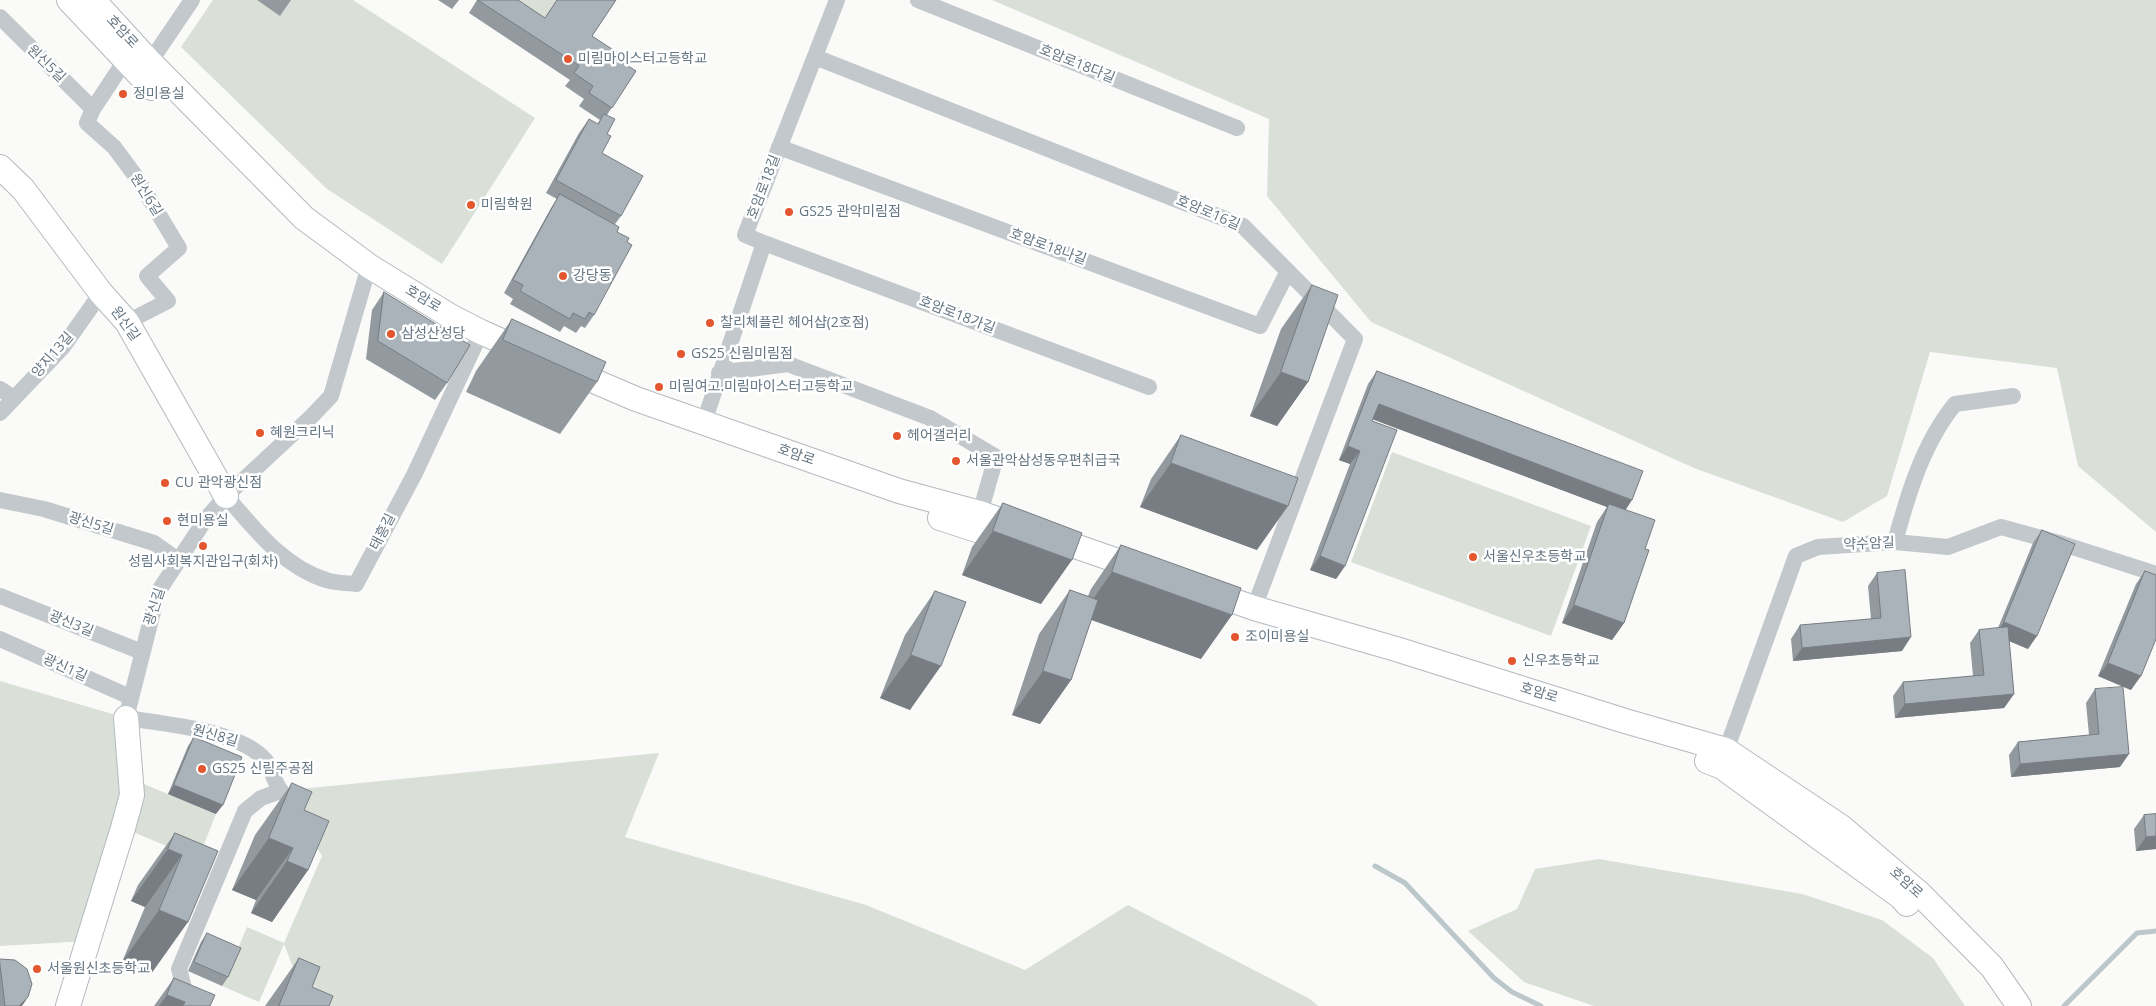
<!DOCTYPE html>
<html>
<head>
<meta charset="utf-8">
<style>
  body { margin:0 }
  canvas { display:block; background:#fafaf8 }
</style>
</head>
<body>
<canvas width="2156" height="1006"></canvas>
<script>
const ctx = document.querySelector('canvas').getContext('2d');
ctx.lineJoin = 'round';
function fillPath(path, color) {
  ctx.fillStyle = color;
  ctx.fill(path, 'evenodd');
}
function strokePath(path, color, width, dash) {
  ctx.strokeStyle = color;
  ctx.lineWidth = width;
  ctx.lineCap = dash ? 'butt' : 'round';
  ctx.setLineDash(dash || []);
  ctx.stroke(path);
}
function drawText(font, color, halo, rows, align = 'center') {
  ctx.font = font + ' "Open Sans","Noto Sans KR",sans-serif';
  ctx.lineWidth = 5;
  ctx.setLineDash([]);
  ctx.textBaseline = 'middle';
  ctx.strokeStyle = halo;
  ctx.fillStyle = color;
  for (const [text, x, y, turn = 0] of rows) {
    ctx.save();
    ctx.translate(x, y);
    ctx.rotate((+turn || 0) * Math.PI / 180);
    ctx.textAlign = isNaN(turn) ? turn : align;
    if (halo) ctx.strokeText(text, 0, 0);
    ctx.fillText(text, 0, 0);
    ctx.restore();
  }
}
fillPath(new Path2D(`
  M213,0H257L280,15L290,0H353L535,118L442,264L327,189L181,47Z
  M488,0H557L536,32Z
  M992,0H2156V532L2078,466L2057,368L1930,352L1887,496L1843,522L1694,468L1371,322L1267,196L1269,119Z
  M1392,452L1591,526L1551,636L1351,562Z
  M0,681L126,718L132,779L216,814L198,859L123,828L87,941L0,946Z
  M659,753L625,837L866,905L1025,970L1128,905L1310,999L1318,1006H308L284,944L259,1002L222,986L247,927L284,943L322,856L281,791Z
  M1599,859L1802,894L1882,920L1933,958L1965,1006H1594L1524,982L1468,931L1517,909L1535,869Z`), '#dadfd7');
strokePath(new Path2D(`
  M1375,866L1405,883L1494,978L1512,992L1541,1006
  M2064,1006L2137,933L2156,931`), '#bbc7cb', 5);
const secondary = new Path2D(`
  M69,0L152,88
  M93,0L150,62L304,218L369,266L450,316L481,332L526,352
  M0,167L23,189L101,293L127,322L226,496
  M566,369L636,399L899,491L980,513L1141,569
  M940,518L1013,542
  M1206,591L1254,608L1396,649L1625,721L1726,750L1840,826L1920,894L1992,967L2019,1006
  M1707,761L1722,767L1901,897L1907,904
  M68,1006L123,828L132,795L126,718`);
strokePath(secondary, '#b3babf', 26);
strokePath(new Path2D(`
  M918,0L1237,128
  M0,17L93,109
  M815,57L1243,226L1355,339L1254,608
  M150,62L192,0
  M779,147L1260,326L1288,271
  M764,243L1149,387
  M127,322L168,301L147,276L179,248L137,178L114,147L87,123L93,109L130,53
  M719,373L788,364L930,418L996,457L980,513
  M0,389L14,398
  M0,413L63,347L101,293
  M704,422L764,243L745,235L837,0
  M226,496C254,528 283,567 326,580C335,583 346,583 356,584L414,475L481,332
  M0,500L44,509L154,543L178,560
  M1895,542C1908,494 1923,443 1955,404L2013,396
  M0,596L142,652
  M0,639L130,697
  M1723,759L1796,556L1818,547L1895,542L1948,547L2001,527L2063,544L2156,574
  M189,1006L179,969L245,811L261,798L281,791C273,781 273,770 266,761C241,730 164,724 126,718L158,592L205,520L226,496L311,417L331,396L369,266`), '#c3c8cc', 16);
strokePath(secondary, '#fff', 24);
fillPath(new Path2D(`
  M257,0H291L280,16Z
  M438,0H459L452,9Z
  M477,0H518L545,18L557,0H616L592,36L619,60L636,71L607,115V134L602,153L621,216L615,224L617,232L594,315L585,328L581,326L576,333L564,326L560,332L510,304L513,299L504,293L551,208L557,199L546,193L579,133L589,119L597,124L600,120L579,106L584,99L565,86L570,80L469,13Z
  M1312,285L1308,382L1277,426L1250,416L1281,329Z
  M384,292L447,383L435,400L366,359L372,310Z
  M512,319L597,382L560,434L466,392L476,371Z
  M1377,371L1626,510L1645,549L1624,623L1612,640L1562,623L1597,522L1607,507L1373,419L1345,566L1336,579L1310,570L1350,464L1339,460L1368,384Z
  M1181,435L1257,550L1140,507L1151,479Z
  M1003,503L1041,604L962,575L972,547Z
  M2042,530L2028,649L2009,641L2014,694L2004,708L1895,718L1893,696L1903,682L1973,676L1970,643L1979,630L1998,628L2033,543Z
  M1121,545L1201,659L1091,620L1071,680L1040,724L1012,715L1039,634L1070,590L1088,596L1091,589Z
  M2145,571L2131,690L2098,676L2136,584Z
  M1877,573L1902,651L1793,661L1791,639L1800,625L1871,619L1868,586Z
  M935,591L910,710L880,698L905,635Z
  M2095,689L2120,767L2011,777L2009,755L2018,742L2089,735L2086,703Z
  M194,737L216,814L168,794L188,746Z
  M292,783L304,810L308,870L272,922L251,913L256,900L232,890L255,835Z
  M2156,814V849L2136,851L2134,829L2144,815Z
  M175,833L218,851L151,974L122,962L145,907L131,901L138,885Z
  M207,933L228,977L222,986L188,971L201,942Z
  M299,958L312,987L329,1006H265Z
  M0,959L22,1006H0Z
  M174,978L210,1006H154Z`), '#929a9f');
fillPath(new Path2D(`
  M1281,372L1308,382L1277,426L1250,416Z
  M1379,404L1632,500L1623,514L1609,504L1607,507L1369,418Z
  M1348,446L1360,451L1350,464L1339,460Z
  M1171,463L1288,506L1257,550L1140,507Z
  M993,531L1072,560L1041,604L962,575Z
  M1320,556L1345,566L1336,579L1310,570Z
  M1112,572L1232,615L1201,659L1081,616Z
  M1574,605L1624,623L1612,640L1562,623Z
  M2004,622L2037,636L2028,649L1995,635Z
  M1911,637L1902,651L1793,661L1802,648Z
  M911,655L941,666L910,710L880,698Z
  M2108,663L2141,676L2131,690L2098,676Z
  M1043,671L1071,680L1040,724L1012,715Z
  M2014,694L2004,708L1895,718L1905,704Z
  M2129,754L2120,767L2011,777L2020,764Z
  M174,785L223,805L216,814L168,794Z
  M2156,836V849L2136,851L2146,837Z
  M269,838L293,848L256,900L232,890Z
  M168,849L182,855L145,907L131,901Z
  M287,861L308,870L272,922L251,913Z
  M159,910L188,922L151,974L122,962Z
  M167,995L185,1002L182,1006H159Z
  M28,997L22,1006H19Z`), '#777d82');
const building = new Path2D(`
  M478,0H518L545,18L557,0H616L592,36L621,55L619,60L636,71L612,108L589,93L593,86L574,73L579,66Z
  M604,114L615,119L607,134L611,136L602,153L643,176L621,216L556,180L589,119L598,124Z
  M560,194L619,227L617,232L629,238L627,242L632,245L594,315L589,312L585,319L573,313L570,319L520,291L523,285L513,280Z
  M1312,285L1338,295L1308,382L1281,372Z
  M384,292L470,345L447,383L378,341Z
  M512,319L606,362L597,382L503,340Z
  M1377,371L1643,471L1632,500L1379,404L1372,421L1397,430L1345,566L1320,556L1360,451L1348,446Z
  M1181,435L1298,478L1288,506L1171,463Z
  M1003,503L1082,533L1072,560L993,531Z
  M1609,504L1655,520L1645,549L1649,550L1624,623L1574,605Z
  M2042,530L2075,544L2037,636L2004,622Z
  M1121,545L1241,588L1232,615L1112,572Z
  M1905,570L1911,637L1802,648L1800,625L1881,618L1877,573Z
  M2145,571L2156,575V639L2141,676L2108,663Z
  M1070,590L1098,600L1071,680L1043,671Z
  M935,591L966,602L941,666L911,655Z
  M2008,627L2014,694L1905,704L1903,682L1984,675L1979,630Z
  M2123,687L2129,754L2020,764L2018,742L2099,734L2095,689Z
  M194,737L242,757L223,805L174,785Z
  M292,783L312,792L304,810L329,821L308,870L287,861L293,848L269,838Z
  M2156,814V836L2146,837L2144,815Z
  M175,833L218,851L188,922L159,910L182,855L168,849Z
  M207,933L241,948L228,977L194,962Z
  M299,958L320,967L312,987L333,996L329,1006H279Z
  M0,959L15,960L27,969L32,984L28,997L19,1006H5L0,965Z
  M174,978L215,995L210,1006H183L185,1002L167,995Z`);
fillPath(building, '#aab3b9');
strokePath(building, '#777d82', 1);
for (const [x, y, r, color] of [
  [568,59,5,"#e4572e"],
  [123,94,5,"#e4572e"],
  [471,205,5,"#e4572e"],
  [789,212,5,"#e4572e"],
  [563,276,5,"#e4572e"],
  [710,323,5,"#e4572e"],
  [391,334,5,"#e4572e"],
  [681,354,5,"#e4572e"],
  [659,387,5,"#e4572e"],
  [260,433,5,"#e4572e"],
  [897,436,5,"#e4572e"],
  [956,461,5,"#e4572e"],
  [165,483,5,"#e4572e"],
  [167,521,5,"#e4572e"],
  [203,546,5,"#e4572e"],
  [1473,557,5,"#e4572e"],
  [1235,637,5,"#e4572e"],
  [1512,661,5,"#e4572e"],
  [202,769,5,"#e4572e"],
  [37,969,5,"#e4572e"]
]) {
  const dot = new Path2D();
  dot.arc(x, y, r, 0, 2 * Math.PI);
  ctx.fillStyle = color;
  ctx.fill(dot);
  strokePath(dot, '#fff', 2);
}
drawText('14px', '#657683', '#fff', [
  ["호암로",122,32,47],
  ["원신5길",46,64,44],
  ["호암로18다길",1077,64,22],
  ["호암로18길",764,187,-69],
  ["원신6길",146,195,58],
  ["호암로16길",1208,213,23],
  ["호암로18나길",1048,247,20],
  ["호암로",423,299,31],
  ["호암로18가길",957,315,21],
  ["원신길",125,324,54],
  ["양지13길",53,355,-49],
  ["호암로",796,455,19],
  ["광신5길",91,524,17],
  ["태흥길",383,532,-63],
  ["약수암길",1869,544,-2],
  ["광신길",155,607,-72],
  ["광신3길",71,624,22],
  ["광신1길",65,668,24],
  ["호암로",1539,693,17],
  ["원신8길",215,736,16],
  ["호암로",1906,883,42]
]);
drawText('14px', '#657683', '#fff', [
  ["미림마이스터고등학교",578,59],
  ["정미용실",133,94],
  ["미림학원",481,205],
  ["GS25 관악미림점",799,212],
  ["강당동",573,276],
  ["찰리체플린 헤어샵(2호점)",720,323],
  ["삼성산성당",401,334],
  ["GS25 신림미림점",691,354],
  ["미림여고.미림마이스터고등학교",669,387],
  ["혜원크리닉",270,433],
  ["헤어갤러리",907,436],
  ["서울관악삼성동우편취급국",966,461],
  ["CU 관악광신점",175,483],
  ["현미용실",177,521],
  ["서울신우초등학교",1483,557],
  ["성림사회복지관입구(회차)",203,562,"center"],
  ["조이미용실",1245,637],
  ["신우초등학교",1522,661],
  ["GS25 신림주공점",212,769],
  ["서울원신초등학교",47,969]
], 'left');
</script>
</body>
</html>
